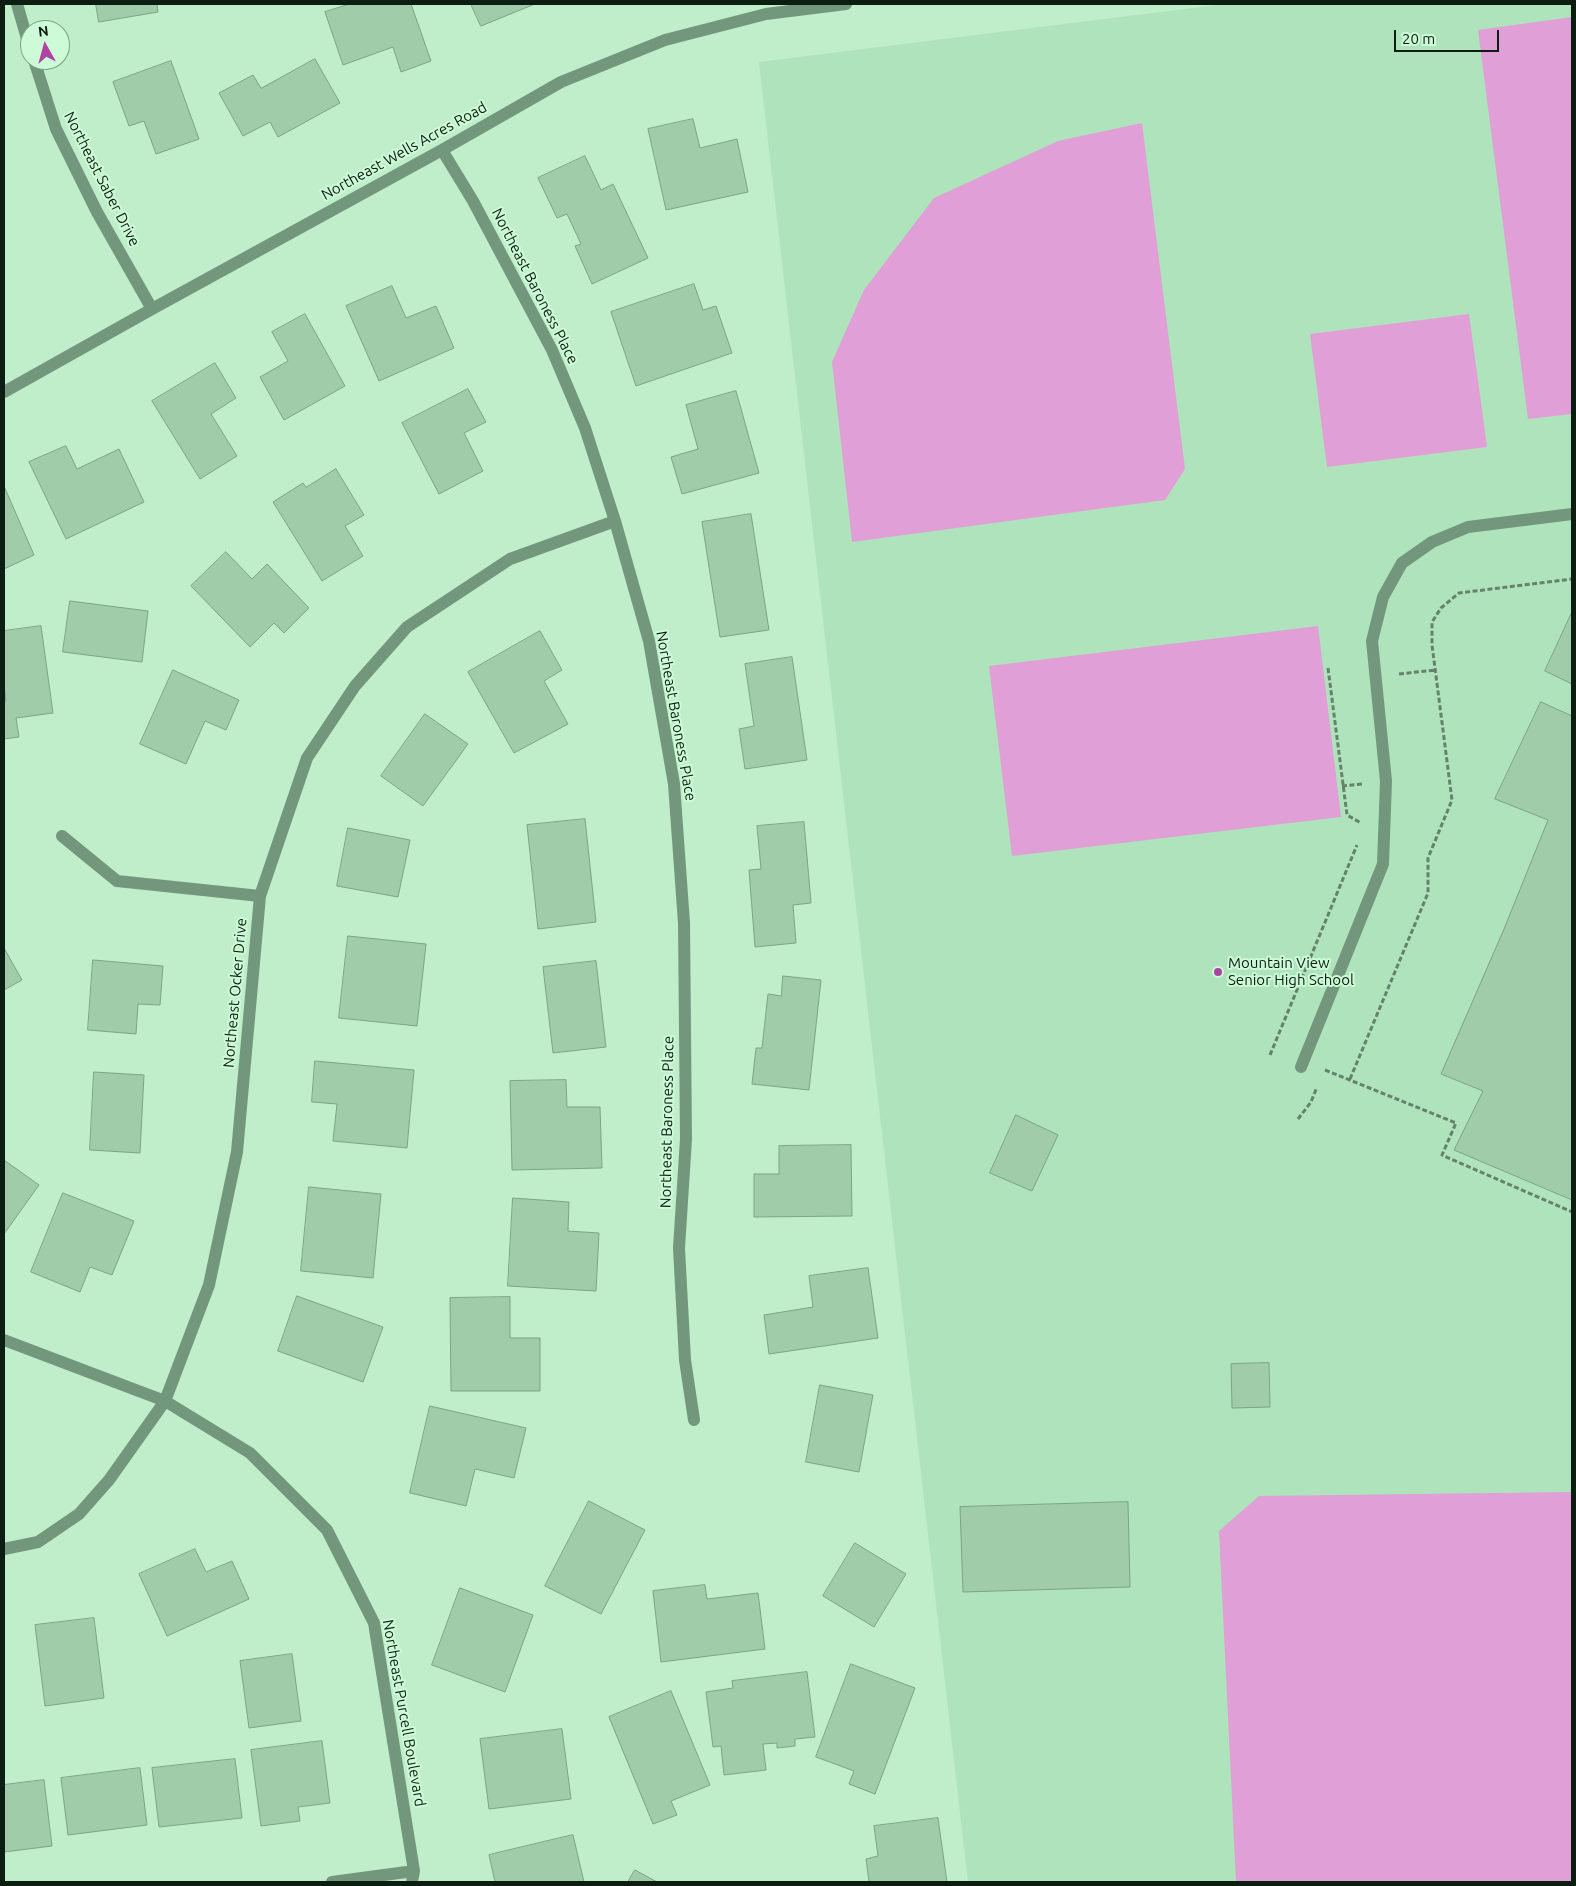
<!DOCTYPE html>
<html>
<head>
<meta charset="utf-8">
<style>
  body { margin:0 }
  #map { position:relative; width:1576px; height:1886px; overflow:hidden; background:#c0edca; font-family:Ubuntu,sans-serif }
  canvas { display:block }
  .frame { position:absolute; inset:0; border:5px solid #0c1d11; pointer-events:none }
  .north { position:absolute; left:20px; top:20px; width:50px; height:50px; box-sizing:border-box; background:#cdfad7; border:1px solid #80a288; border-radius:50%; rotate:353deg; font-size:14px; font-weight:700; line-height:20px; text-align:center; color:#0c1d11 }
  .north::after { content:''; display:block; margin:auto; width:18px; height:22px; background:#ae43a3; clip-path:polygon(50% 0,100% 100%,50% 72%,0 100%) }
  .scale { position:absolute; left:1394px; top:30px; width:105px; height:22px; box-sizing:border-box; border:2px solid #0c1d11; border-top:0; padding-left:6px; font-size:15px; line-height:18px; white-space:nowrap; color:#0c1d11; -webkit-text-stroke:4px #cdfad7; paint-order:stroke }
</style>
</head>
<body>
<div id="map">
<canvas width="1576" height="1886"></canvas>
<div class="frame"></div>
<div class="north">N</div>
<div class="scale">20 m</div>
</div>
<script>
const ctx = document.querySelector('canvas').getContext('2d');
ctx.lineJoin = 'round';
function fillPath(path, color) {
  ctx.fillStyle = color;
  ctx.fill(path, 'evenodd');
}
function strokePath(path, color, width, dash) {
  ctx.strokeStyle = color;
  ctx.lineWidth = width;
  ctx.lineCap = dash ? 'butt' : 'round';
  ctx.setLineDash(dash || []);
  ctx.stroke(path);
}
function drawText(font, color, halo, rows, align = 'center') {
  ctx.font = font + ' Ubuntu,sans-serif';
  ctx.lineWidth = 4;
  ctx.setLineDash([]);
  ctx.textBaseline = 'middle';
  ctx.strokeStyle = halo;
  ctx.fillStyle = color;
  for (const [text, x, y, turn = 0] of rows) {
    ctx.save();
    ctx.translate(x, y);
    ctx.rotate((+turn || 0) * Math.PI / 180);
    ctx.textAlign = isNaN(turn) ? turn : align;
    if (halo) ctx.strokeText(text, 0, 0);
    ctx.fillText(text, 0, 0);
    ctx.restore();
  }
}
fillPath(new Path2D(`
  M1225,4H1572V1882H968L759,62Z`), '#afe3bb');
fillPath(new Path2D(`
  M1572,17V414L1528,419L1478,30Z
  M1142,123L1185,469L1165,500L852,542L832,362L864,290L934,198L1058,141Z
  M1469,314L1487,447L1327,467L1310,334Z
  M1318,626L1341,817L1012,856L989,666Z
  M1572,1492V1882H1236L1219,1531L1259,1496Z`), '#e09fd7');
const building = new Path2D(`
  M96,4H157L158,12L99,22Z
  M350,4H411L431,61L401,72L393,47L343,65L325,12Z
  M471,4H535L481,26Z
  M315,59L340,103L278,137L270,122L243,136L219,93L253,75L261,88Z
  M171,61L199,139L156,154L144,121L129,126L113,82Z
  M693,119L700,148L737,139L748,192L666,210L648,129Z
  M585,156L601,190L613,184L648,258L592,284L575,246L581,244L567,214L557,218L538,178Z
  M694,284L703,310L716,306L732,353L636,386L611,312Z
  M392,286L406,318L436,306L454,348L379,381L346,306Z
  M305,314L345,386L284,420L260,377L288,361L272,332Z
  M215,363L236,398L211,414L237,456L200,479L152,401Z
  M468,389L486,422L464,433L483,471L439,494L402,423Z
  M736,391L759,473L682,494L671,457L698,449L686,405Z
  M66,446L77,469L119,449L144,502L66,539L29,462Z
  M336,469L364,515L345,526L363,556L322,581L273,502L303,483L306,487Z
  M4,486L34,555L4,569Z
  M751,514L769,630L720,637L702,522Z
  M226,552L252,579L267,564L309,608L284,633L274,623L250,647L191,586Z
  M70,601L148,611L142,662L63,652Z
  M1572,612V684L1545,671Z
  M41,626L53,713L16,718L19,737L4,739V701H6L4,685V631Z
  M540,631L562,670L544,681L568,724L514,753L468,672Z
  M792,657L807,760L745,769L739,729L754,726L745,664Z
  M173,670L239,700L226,730L205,721L186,764L140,744Z
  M1541,702L1572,716V1200L1454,1150L1483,1091L1441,1074L1504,929L1548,820L1495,799Z
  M425,714L468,744L423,806L381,776Z
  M585,819L596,922L538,929L527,825Z
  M804,822L811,903L793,905L796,943L755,947L749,870L761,869L757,826Z
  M348,828L410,840L398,897L337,886Z
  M348,936L426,944L417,1026L339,1018Z
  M4,948L22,980L4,990Z
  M93,960L163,966L160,1005L138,1004L136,1034L88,1030Z
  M596,961L606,1047L553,1053L543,967Z
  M783,976L821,980L809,1090L752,1084L756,1048H762L768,994L781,996Z
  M315,1061L414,1070L407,1148L333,1141L337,1104L312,1102Z
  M94,1072L144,1075L140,1153L90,1150Z
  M566,1080L567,1107H600L602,1168L512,1170L510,1081Z
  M1016,1115L1058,1135L1032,1191L990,1173Z
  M851,1145L852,1216L754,1217V1174H779V1146Z
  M4,1160L39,1185L4,1234Z
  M309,1187L381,1194L373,1278L301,1271Z
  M63,1193L134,1221L112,1275L90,1267L80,1292L31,1272Z
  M513,1198L569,1202L568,1231L599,1233L596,1291L508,1286Z
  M868,1268L878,1338L769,1354L764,1315L813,1307L809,1276Z
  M297,1296L383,1327L363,1382L278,1351Z
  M510,1297V1338H540V1391H451L450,1298Z
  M1269,1363L1270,1407L1232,1408L1231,1364Z
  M820,1385L873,1395L859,1472L806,1462Z
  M430,1406L526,1428L514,1478L475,1469L466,1506L410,1493Z
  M589,1501L645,1530L601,1614L545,1586Z
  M1128,1502L1130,1587L963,1592L960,1507Z
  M855,1543L906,1574L874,1627L823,1596Z
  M195,1549L206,1572L232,1561L249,1599L167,1636L139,1574Z
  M705,1585L707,1599L758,1593L765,1649L661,1662L653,1591Z
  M460,1588L533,1615L505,1692L432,1665Z
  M94,1618L104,1698L45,1706L35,1625Z
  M292,1654L301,1721L249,1728L240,1661Z
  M851,1664L915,1688L875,1794L849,1784L854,1771L816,1757Z
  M807,1672L815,1737L795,1739V1746L777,1748V1743L763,1744L766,1770L724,1775L721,1746L713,1747L706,1692L733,1688L732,1681Z
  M671,1691L710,1785L671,1801L677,1815L653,1824L609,1717Z
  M562,1729L571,1799L489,1809L480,1739Z
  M322,1741L330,1803L298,1807L300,1821L261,1826L251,1750Z
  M235,1759L242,1818L159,1827L152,1768Z
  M140,1768L147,1825L68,1835L61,1778Z
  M44,1780L52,1846L4,1852V1785Z
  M938,1818L947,1882H869L866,1859L878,1856L874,1826Z
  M573,1835L584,1882H495L489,1855Z
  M635,1870L657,1882H628Z`);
fillPath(building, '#a0ccaa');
strokePath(building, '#7ba585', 1);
strokePath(new Path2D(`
  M1328,668L1347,815L1361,823
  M1399,674L1435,670
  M1342,786L1362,784
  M1270,1055L1357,845
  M1325,1070L1456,1123L1442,1155L1572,1212
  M1350,1079L1428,893V858L1452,800L1432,645V622L1441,608L1459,593L1572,579
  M1298,1119L1311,1102L1317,1087`), '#65836c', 3, [5, 2.5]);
strokePath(new Path2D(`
  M17,4L30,49
  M34,60L56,129L97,212L152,309
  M442,150L473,201L552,350L585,428L615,521L649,641L674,784L684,923L686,1139L679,1248L685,1360L694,1420
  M4,392L152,309L442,150L561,82L665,40L766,14L846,4
  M62,836L117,881L260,896
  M1301,1067L1383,864L1386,781L1372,641L1383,597L1402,563L1432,542L1468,527L1572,514
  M4,1340L165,1401L250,1453L327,1530L374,1623L414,1871L412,1882
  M4,1549L38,1542L79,1514L109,1480L165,1401L209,1285L237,1152L260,896L307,758L355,686L407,627L510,559L615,521
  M332,1882L414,1871`), '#73977c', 12);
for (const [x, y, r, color] of [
  [1218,972,5,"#ae43a3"]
]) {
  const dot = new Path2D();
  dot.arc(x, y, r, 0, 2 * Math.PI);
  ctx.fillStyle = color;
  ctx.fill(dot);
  strokePath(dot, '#cdfad7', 2);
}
drawText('15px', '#0c1d11', '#cdfad7', [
  ["Northeast Wells Acres Road",404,151,-29],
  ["Northeast Saber Drive",102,179,63],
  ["Northeast Baroness Place",535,286,63],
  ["Northeast Baroness Place",676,716,80],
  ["Northeast Ocker Drive",235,993,-85],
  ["Northeast Baroness Place",667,1122,-89],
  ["Northeast Purcell Boulevard",404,1713,80]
]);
drawText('15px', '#0c1d11', '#cdfad7', [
  ["Mountain View",1228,963],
  ["Senior High School",1228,980]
], 'left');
</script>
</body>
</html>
